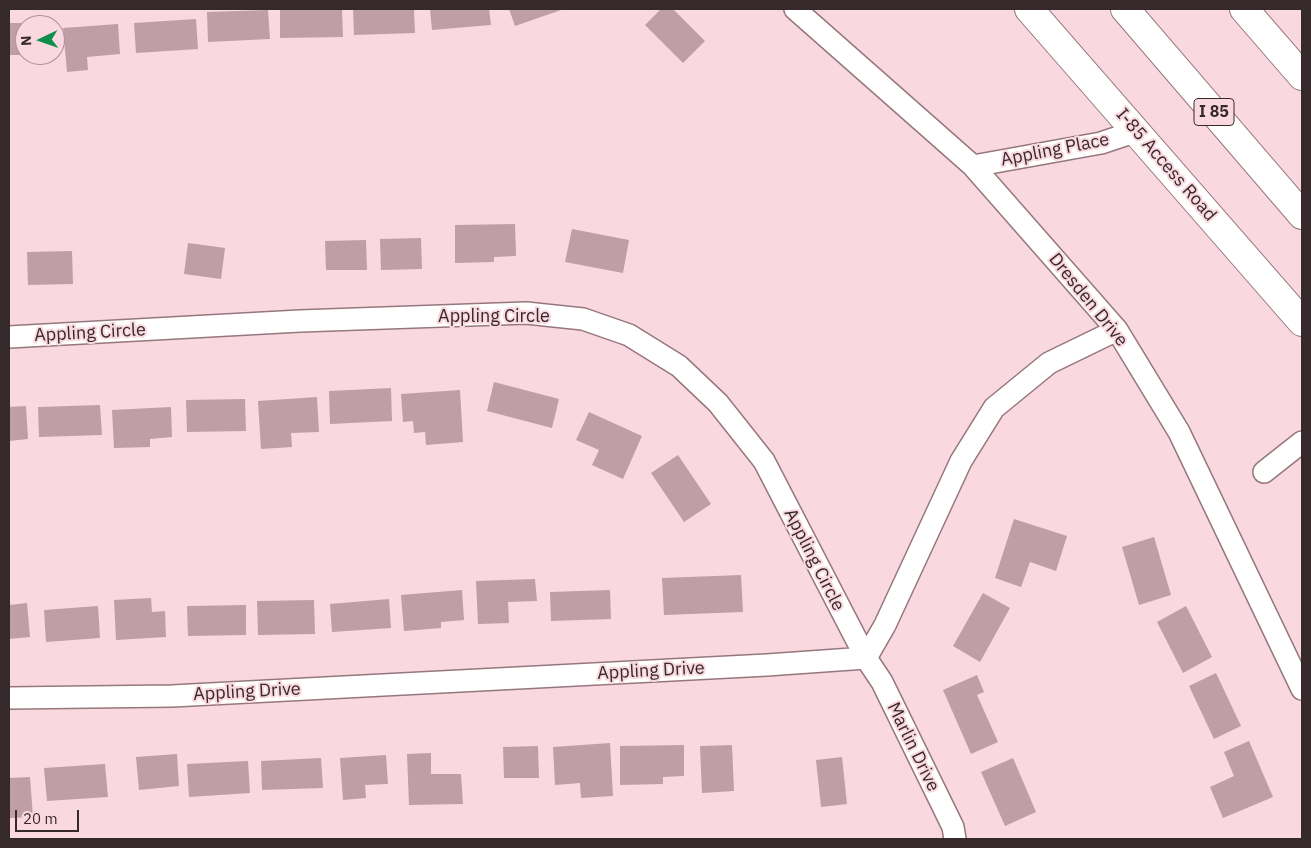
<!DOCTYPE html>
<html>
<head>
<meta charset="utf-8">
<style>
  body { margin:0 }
  #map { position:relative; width:1311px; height:848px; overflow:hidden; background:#fad8df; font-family:"IBM Plex Sans",sans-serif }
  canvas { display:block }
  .frame { position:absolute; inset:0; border:10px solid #36292c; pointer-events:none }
  .north { position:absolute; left:15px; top:15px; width:50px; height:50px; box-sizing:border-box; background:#fad8df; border:1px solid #ac9297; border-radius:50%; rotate:267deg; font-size:14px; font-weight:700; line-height:20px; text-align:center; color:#36292c }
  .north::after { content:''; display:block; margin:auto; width:18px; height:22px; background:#0e8f4c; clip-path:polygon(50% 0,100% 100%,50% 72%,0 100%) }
  .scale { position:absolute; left:15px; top:810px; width:64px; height:22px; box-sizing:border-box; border:2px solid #36292c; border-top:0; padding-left:6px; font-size:15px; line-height:18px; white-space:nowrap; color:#36292c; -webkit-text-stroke:4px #fad8df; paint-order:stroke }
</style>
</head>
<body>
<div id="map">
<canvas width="1311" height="848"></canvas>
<div class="frame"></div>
<div class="north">N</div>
<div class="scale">20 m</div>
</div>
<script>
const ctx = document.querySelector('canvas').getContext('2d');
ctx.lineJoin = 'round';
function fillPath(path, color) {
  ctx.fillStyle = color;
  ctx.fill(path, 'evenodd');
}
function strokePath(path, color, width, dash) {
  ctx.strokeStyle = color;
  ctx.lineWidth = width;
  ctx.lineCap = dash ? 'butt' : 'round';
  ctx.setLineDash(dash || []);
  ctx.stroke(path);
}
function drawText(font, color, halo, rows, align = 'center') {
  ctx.font = font + ' "IBM Plex Sans",sans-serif';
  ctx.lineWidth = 4;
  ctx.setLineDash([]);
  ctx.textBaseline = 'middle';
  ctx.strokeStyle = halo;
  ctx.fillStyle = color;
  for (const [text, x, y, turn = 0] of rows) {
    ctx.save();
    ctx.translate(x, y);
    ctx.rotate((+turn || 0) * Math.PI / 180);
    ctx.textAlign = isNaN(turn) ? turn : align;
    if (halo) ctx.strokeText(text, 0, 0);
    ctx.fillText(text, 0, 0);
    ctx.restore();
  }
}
fillPath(new Path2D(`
  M342,9L343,37L280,38V10Z
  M353,9H414L415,33L354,35Z
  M430,9H489L491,25L432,30Z
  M509,9H564L515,26Z
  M661,9H673L705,41L683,63L645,25Z
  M268,10L270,39L208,42L207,12Z
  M196,19L198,49L136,53L134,23Z
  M9,23H43V25H25V55H9Z
  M118,24L120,54L87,57L88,70L67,72L63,28Z
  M515,224L516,256L494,257V262L455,263V225Z
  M572,229L629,240L623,273L565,262Z
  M421,238L422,269L381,270L380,239Z
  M366,240L367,270H326L325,241Z
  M188,243L225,248L221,279L184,274Z
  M72,251L73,284L28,285L27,252Z
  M494,382L559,399L552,428L487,411Z
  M391,388L392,421L330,424L329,391Z
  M460,390L463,442L426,445L425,432L414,433L413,421L403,422L401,394Z
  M317,397L319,432L291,433L292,447L261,449L258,401Z
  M245,399L246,431L187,432L186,400Z
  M100,405L102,435L39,437L38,407Z
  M26,406L28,439L9,441V407Z
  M171,407L172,437L150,439V447L114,448L112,410Z
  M589,412L642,436L623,479L592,465L599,450L576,440Z
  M678,455L711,504L684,522L651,473Z
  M1014,519L1067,536L1056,571L1030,562L1021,587L995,578Z
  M1154,537L1171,595L1139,605L1122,547Z
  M741,575L743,612L664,615L662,578Z
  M535,579L537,601L508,602L509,623L478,624L476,581Z
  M462,590L464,620L441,622V628L404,631L401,595Z
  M610,590L611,619L551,621L550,592Z
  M983,593L1010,608L980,662L953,646Z
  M151,598L152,612L165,611L166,637L116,640L114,600Z
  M389,599L391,628L332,632L330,604Z
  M314,600L315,634L258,635L257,601Z
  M27,603L30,637L9,639V605Z
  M246,605V635L188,636L187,606Z
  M98,606L100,638L46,642L44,610Z
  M1186,606L1212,657L1183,673L1157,622Z
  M1216,673L1241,726L1214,739L1189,686Z
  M977,675L984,692L977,695L998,742L971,754L943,690Z
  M1249,741L1273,797L1223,818L1210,787L1234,776L1224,752Z
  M610,743L613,796L581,798L580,783L555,785L553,747Z
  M684,745V776L663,777V784L620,785V746Z
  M732,745L734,791L702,793L700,746Z
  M538,746L539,778H504L503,747Z
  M431,753V774H461L463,804L409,805L407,754Z
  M177,754L179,786L139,790L136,757Z
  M386,755L388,784L365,785L366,798L343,800L340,758Z
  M842,757L847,804L821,807L816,760Z
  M321,758L323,788L262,790L261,761Z
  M1013,758L1036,812L1005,826L981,772Z
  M248,761L250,793L189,797L187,764Z
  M105,764L108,797L47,801L44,768Z
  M30,777L33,817L9,818V778Z`), '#bf9ea5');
const minor = new Path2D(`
  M795,9L973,166L1117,330L1179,432L1302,689
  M973,166L1101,143L1137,131
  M9,337L300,321L526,313L583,319L629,335L679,366L718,403L764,461L866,658L882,682L953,827L955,839
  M1264,472L1302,442
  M9,698L172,696L767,665L866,658L885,625L961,461L994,408L1049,363L1117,330`);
const major = new Path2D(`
  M1029,9L1302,322`);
const highway = new Path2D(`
  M1125,9L1302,215
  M1244,9L1302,76`);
strokePath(minor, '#96777e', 24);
strokePath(major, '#96777e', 30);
strokePath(highway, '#96777e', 30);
strokePath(minor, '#fff', 21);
strokePath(major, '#fff', 28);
strokePath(highway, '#fff', 28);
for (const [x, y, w] of [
  [1214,112,40]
]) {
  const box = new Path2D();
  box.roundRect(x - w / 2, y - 13.5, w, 27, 4);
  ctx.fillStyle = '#fad8df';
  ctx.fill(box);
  strokePath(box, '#36292c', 1);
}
drawText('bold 16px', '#36292c', null, [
  ["I 85",1214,112]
]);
drawText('18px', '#36292c', '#fad8df', [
  ["Appling Place",1055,150,-11],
  ["I-85 Access Road",1166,165,49],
  ["Dresden Drive",1088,300,51],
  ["Appling Circle",494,317],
  ["Appling Circle",90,333,-3],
  ["Appling Circle",814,560,63],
  ["Appling Drive",651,671,-3],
  ["Appling Drive",247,692,-3],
  ["Marlin Drive",913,747,64]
]);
</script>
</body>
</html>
